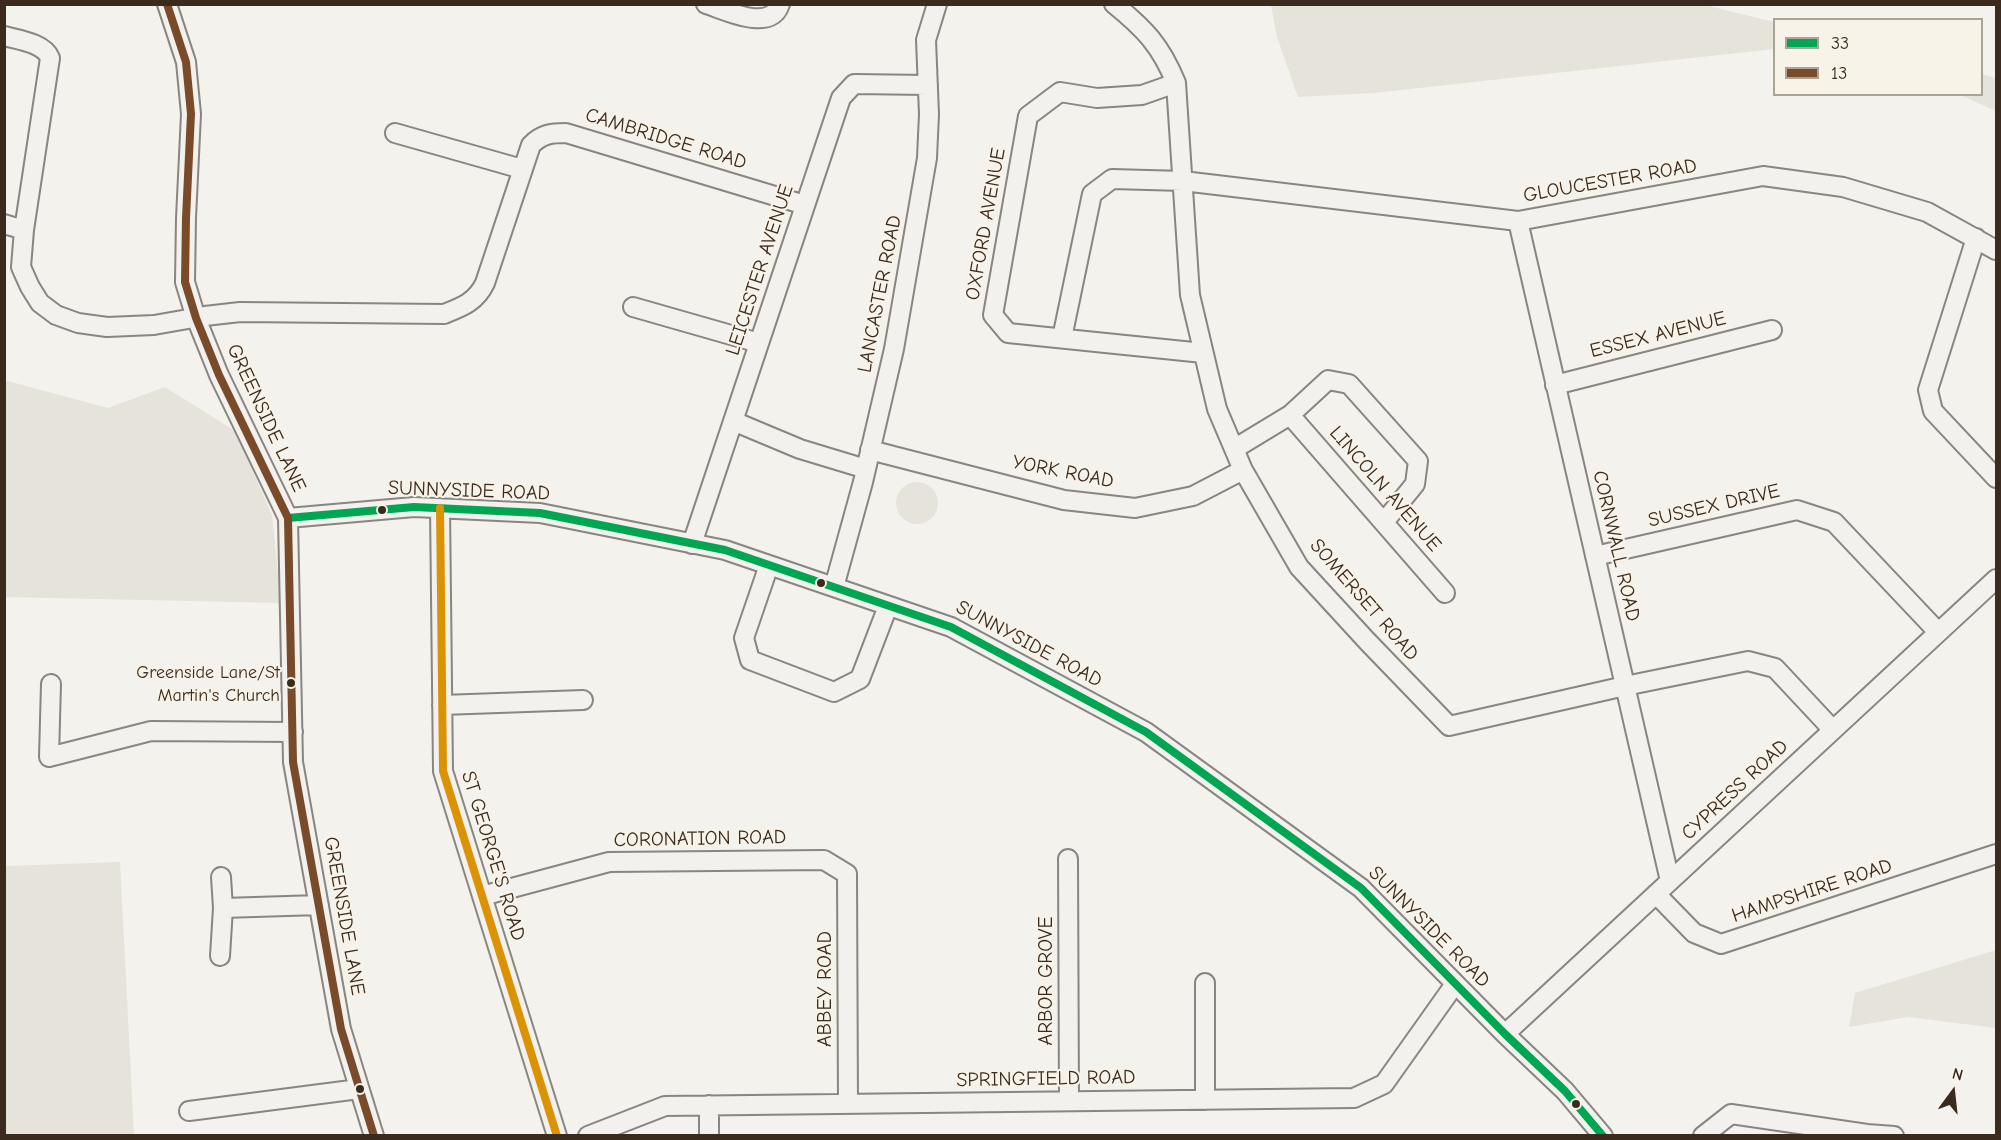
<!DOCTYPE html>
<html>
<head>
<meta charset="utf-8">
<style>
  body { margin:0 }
  #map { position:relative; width:2001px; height:1140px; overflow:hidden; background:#f4f2ec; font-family:"Comic Neue",sans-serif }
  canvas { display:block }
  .frame { position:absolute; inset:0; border:6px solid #3b2a1e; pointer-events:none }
  .legend { position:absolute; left:1773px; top:18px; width:210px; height:78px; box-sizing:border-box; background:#f7f3e8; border:2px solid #aca397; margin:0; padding:8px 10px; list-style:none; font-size:18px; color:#3b2a1e }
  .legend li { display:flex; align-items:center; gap:12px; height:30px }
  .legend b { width:30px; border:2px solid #aca397 }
  .north { position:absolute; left:1923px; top:1062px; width:60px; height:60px; -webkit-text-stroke:4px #f7f3e8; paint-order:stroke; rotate:15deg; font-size:16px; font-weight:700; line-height:24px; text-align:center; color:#3b2a1e }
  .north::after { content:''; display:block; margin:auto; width:21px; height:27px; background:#3b2a1e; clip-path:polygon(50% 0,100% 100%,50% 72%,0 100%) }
</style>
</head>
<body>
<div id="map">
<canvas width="2001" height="1140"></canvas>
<div class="frame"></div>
<ul class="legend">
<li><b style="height:8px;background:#00a651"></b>33</li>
<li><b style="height:8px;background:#7a4b2a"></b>13</li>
</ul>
<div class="north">N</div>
</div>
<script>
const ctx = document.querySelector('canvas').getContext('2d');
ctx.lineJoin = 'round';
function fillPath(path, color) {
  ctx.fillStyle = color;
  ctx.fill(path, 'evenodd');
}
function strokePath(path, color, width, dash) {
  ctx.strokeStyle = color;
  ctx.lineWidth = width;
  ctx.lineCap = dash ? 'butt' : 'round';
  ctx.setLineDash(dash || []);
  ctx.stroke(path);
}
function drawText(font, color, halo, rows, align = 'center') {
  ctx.font = font + ' "Comic Neue",sans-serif';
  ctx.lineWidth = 4.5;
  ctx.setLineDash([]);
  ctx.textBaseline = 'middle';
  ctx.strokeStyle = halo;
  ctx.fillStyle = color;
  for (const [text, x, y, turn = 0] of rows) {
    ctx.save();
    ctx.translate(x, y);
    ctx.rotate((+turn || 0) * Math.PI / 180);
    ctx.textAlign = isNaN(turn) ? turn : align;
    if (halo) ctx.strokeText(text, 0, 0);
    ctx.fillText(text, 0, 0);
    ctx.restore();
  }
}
fillPath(new Path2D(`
  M1271,5L1701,4L1774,22V49L1374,93L1298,97L1277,37Z
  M1982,74L1996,78V111L1960,95L1982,94Z
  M4,380L108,408L165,387L235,431L272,515L281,603L5,597Z
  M896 503a21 21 0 1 1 42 0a21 21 0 1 1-42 0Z
  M120,862L134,1135H5V866Z
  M1996,950V1028L1908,1017L1849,1027L1855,993Z`), '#e6e3da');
const minor = new Path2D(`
  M167,4L186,62L191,114L186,218L185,282L196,318L219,375L288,518L293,762L341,1029L374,1136
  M706,4C725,10 771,33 780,4
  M1114,4C1145,29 1161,46 1176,83L1190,295L1217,409L1243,470L1299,567L1367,641L1449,726L1625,686L1748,661L1775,668L1833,730
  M4,36C19,40 44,43 50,58L24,230L21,267L30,287L40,303L56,315L78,323L107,327L154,325L205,316L240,312L444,314C462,307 476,302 485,283L531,145C542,134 551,133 566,133L805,205
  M1176,83L1142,95L1097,98L1060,92L1028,116L993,315L1008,333L1203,353
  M395,133L522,169
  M1518,221L1670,881
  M4,224L24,230
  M1976,238L1928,390L1933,411L1996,478
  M633,307L759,343
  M1062,338L1092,194L1112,179L1183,181L1518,221L1763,176L1843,187L1927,212L1996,250
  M1555,385L1772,330
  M1290,415L1445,593
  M733,421L800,449L866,469
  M1234,449L1290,415L1328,380L1349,384L1418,461L1415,484L1384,522
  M870,450L1064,500L1135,508L1193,496L1243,470
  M440,508L443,771L557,1136
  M288,518L414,507L540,513L725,550L951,627L1146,732L1361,888L1505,1034L1565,1091L1603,1136
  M692,544L841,98L854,84L928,85
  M1595,556L1797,510L1834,522L1938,632
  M769,565L744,638L750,660L834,692L860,679L888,606
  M834,587L863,482L894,349L927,158L929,114L926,40L937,4
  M51,684L49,757L151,731L293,732
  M442,705L583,700
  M1068,859L1069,1101
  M1656,894L1694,933L1721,944L1996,854
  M482,896L609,862L824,860L847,874L848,1104
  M223,908L319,905
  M220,956L223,908L221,877
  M1205,983V1100
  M1505,1034L1996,579
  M709,1105V1136
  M189,1111L359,1089
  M588,1136L665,1106L1354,1098L1384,1084L1455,984
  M1703,1136L1731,1114L1867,1134L1894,1136`);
strokePath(minor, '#898580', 22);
strokePath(minor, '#f2f1ed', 18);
strokePath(new Path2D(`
  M288,518L414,507L540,513L725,550L951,627L1146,732L1361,888L1505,1034L1565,1091L1603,1136`), '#00a651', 8);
strokePath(new Path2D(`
  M167,4L186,62L191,114L186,218L185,282L196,318L219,375L288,518L293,762L341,1029L374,1136`), '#7a4b2a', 8);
strokePath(new Path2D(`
  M440,508L443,771L557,1136`), '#db9304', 8);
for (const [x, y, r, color] of [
  [382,510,5,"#3b2a1e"],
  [821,583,5,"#3b2a1e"],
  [291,683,5,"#3b2a1e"],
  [360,1089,5,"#3b2a1e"],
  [1576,1104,5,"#3b2a1e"]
]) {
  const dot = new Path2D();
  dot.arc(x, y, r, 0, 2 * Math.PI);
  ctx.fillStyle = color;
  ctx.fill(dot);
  strokePath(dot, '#f7f3e8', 2);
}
drawText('18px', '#3b2a1e', '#f7f3e8', [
  ["Greenside Lane/St",280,673],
  ["Martin's Church",280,696]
], 'right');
drawText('20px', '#3b2a1e', '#f7f3e8', [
  ["CAMBRIDGE ROAD",666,139,17],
  ["GLOUCESTER ROAD",1610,181,-10],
  ["OXFORD AVENUE",986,224,-80],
  ["LEICESTER AVENUE",760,270,-72],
  ["LANCASTER ROAD",880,294,-79],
  ["ESSEX AVENUE",1658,335,-14],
  ["GREENSIDE LANE",266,418,65],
  ["YORK ROAD",1063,472,11],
  ["LINCOLN AVENUE",1385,489,49],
  ["SUNNYSIDE ROAD",469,491,2],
  ["SUSSEX DRIVE",1714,506,-13],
  ["CORNWALL ROAD",1616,546,77],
  ["SOMERSET ROAD",1364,600,49],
  ["SUNNYSIDE ROAD",1029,644,28],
  ["CYPRESS ROAD",1735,790,-43],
  ["CORONATION ROAD",700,839,-1],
  ["ST GEORGE'S ROAD",493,856,73],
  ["HAMPSHIRE ROAD",1812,891,-18],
  ["GREENSIDE LANE",344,916,80],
  ["SUNNYSIDE ROAD",1429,927,45],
  ["ARBOR GROVE",1046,981,-90],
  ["ABBEY ROAD",825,989,-90],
  ["SPRINGFIELD ROAD",1046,1079,-1]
]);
</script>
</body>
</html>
